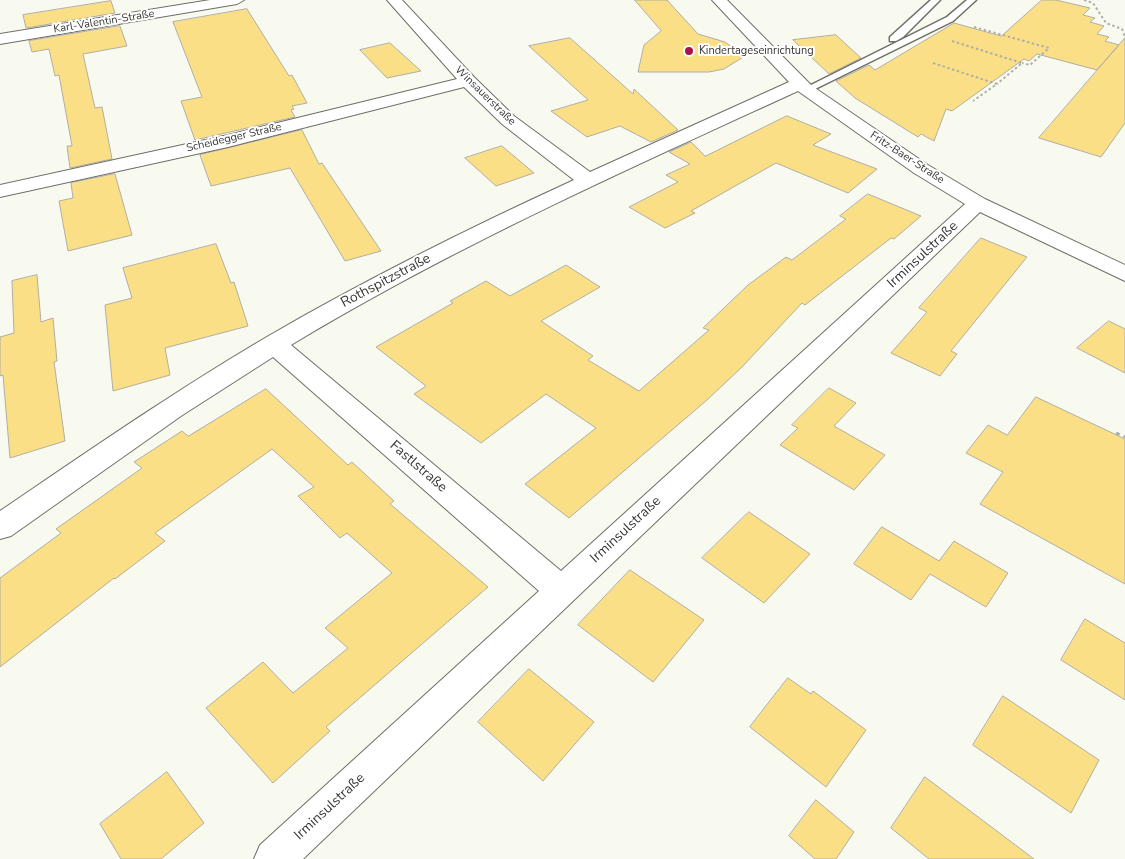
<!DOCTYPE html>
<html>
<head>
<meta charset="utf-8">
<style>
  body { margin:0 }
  canvas { display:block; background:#f8faf0 }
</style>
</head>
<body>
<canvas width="1125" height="859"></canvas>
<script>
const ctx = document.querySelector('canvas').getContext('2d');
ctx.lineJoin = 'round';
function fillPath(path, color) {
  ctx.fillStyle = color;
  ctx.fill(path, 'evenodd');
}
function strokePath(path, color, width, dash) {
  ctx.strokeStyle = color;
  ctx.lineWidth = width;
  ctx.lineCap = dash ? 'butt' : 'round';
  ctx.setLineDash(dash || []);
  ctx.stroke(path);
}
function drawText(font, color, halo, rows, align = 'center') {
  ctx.font = font + ' "Nunito Sans",sans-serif';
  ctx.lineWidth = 4;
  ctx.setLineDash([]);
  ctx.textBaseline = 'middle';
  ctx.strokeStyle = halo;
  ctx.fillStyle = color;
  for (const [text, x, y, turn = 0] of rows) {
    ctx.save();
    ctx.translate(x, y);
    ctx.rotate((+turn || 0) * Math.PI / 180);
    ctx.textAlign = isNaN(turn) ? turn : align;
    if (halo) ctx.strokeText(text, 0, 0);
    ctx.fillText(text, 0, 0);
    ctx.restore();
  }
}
const building = new Path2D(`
  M635,0H667L698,34L725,42L745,56L724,69L709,72H638L644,45L661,31Z
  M1042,0H1056L1090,8L1083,15L1095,18L1090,22L1104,26L1097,34L1109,37L1105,41L1119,45L1097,70L1037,54L1029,61L1024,59L952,111L946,109L934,141L921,134L918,137L855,98L836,81L869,65L875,70L954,23L1001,36Z
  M111,1L115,13L26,28L23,15Z
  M247,9L289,76L292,75L307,103L292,106L294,109L291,110L295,117L195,140L181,101L202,97L173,22Z
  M120,26L127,46L83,54L95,108L102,107L112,159L70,168L67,146H72L59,75L55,76L49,49L32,52L29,41Z
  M836,35L861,58L829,74L793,40Z
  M570,38L633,94L634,89L678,130L651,142L620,126L587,137L551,111L588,100L529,46Z
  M1125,38V123L1101,157L1039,138Z
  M390,43L421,71L387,78L360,50Z
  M787,116L831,134L813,145L877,169L848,193L776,163L691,211L695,213L665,228L629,207L678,182L666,175L690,164L669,152L691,142L705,156Z
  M302,130L319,164L322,163L381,251L345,261L290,168L211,186L200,155Z
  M502,146L534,173L496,186L465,158Z
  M115,174L132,235L68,251L59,201L73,198L71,183Z
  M868,194L921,216L894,239L891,238L805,305L802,303L742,367L707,400L569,518L525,484L596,428L546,394L481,443L414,394L426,386L376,347L453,303L450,301L486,281L510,296L566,265L600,287L541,321L593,356L588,360L639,391L709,330L703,328L748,285L786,257L792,260L846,219L840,216Z
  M981,238L1027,257L951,351L957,354L940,376L891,353L927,312L919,308Z
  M216,244L231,283L234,282L248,326L165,348L170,375L113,391L105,305L132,298L123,268Z
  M37,275L41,322L53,318L57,361L54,362L65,441L10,458L3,375L0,376V337L14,333L12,281Z
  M1109,321L1125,329V373L1077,348Z
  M829,388L856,403L834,426L885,455L854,490L780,445L798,428L792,425Z
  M266,389L348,465L352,462L394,501L390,504L488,587L326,727L330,731L273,783L206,708L263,662L293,693L348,648L325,628L392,573L347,533L340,538L298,496L314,487L272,449L155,533L165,541L115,579L114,578L0,667V578L61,533L56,529L142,468L134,462L182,431L188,436Z
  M1036,397L1125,439V584L980,504L1003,472L966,453L988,425L1007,435Z
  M749,512L810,554L764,603L702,558Z
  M882,527L939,561L954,541L1008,573L986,607L930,574L911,600L854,564Z
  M630,570L704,620L653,682L578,625Z
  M1085,619L1125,643V700L1061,660Z
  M529,669L594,722L543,781L478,722Z
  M788,678L811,694L813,691L866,730L826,787L750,727Z
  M1003,696L1099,760L1071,813L973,745Z
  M167,772L204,823L161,859H121L100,824Z
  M925,777L1034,859H929L891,828Z
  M816,800L854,832L836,859H815L789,836Z`);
fillPath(building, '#fbdf86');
strokePath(building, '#b0aea4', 1);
const lane = new Path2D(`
  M931,0H940L903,37L896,41H890V37Z
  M967,0H976L953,21L809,92L801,90L947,17Z`);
const street = new Path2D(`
  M210,0H244L237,4L0,44V34Z
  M387,0H402L474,77L514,116L590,172L789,82L712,0H727L812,86L928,165L985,199L1125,265V281L980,212L303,859H254L260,845L539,591L273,357L181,416L11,536L0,539V511C87,452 175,391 265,338C365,280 469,228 574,180L502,124L464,87L228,147L0,197V185L228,135L457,79ZM798,91L914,173L965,204L561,571L291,345C453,247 626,170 798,91Z`);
strokePath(lane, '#6e6f67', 3);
strokePath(street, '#6e6f67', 2);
strokePath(new Path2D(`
  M1084,0L1093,3L1106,23L1122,29L1125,37
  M974,27L1049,48L1030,65L1022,63
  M952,41L1022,63L997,84
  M933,63L997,84L973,101`), '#aeafa8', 2, [2.5, 2.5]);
strokePath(new Path2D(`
  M1116,433L1125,437`), '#aeafa8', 3, [4, 4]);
fillPath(lane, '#fff');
fillPath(street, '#fff');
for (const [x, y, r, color] of [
  [689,51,5,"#a6134e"]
]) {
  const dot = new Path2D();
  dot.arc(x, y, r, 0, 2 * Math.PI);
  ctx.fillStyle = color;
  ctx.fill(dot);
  strokePath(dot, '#fff', 2);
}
drawText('11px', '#373834', '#fff', [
  ["Karl-Valentin-Straße",104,22,-9],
  ["Winsauerstraße",485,96,44],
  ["Scheidegger Straße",234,138,-13],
  ["Fritz-Baer-Straße",907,158,33]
]);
drawText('11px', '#373834', '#fff', [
  ["Kindertageseinrichtung",699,51]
], 'left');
drawText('14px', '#373834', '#fff', [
  ["Irminsulstraße",923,255,-43],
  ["Rothspitzstraße",386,281,-28],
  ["Fastlstraße",418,467,41],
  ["Irminsulstraße",626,530,-43],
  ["Irminsulstraße",330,807,-43]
]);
</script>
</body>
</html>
